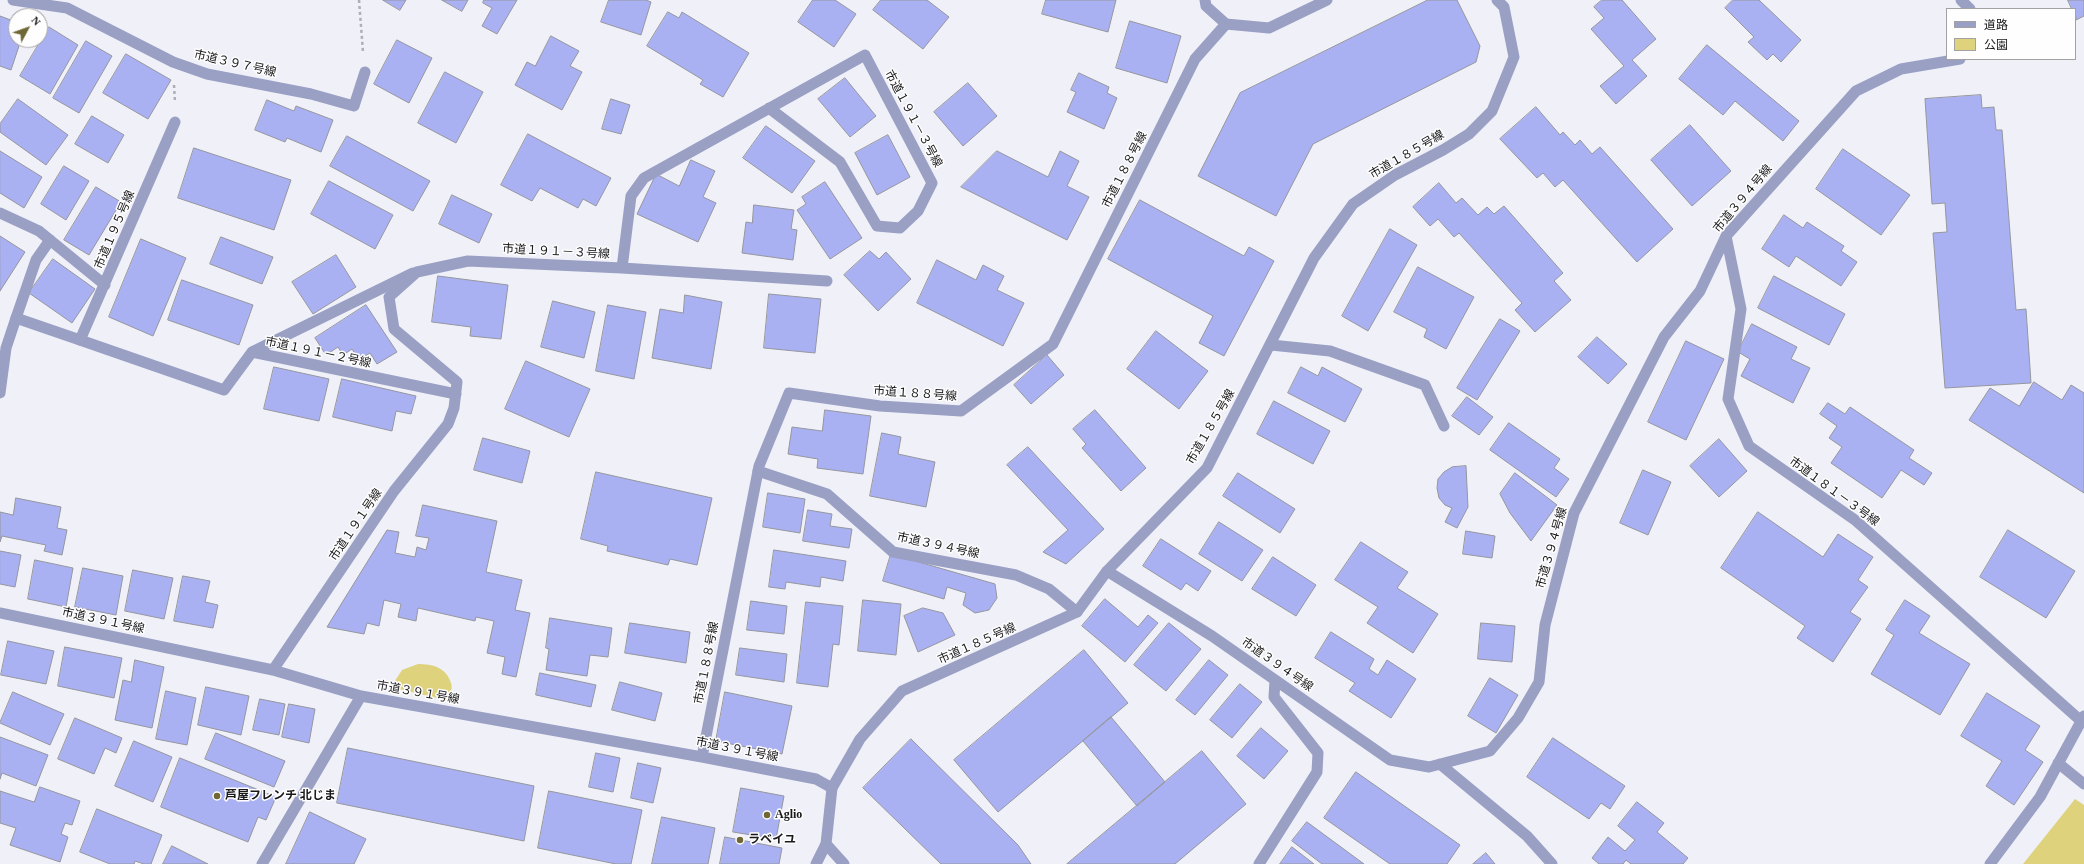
<!DOCTYPE html>
<html>
<head>
<meta charset="utf-8">
<style>
  body { margin:0 }
  #map { position:relative; width:2084px; height:864px; overflow:hidden; background:#eff0f8; font-family:"Times New Roman","Noto Sans JP",serif }
  canvas { display:block }
  .legend { position:absolute; left:1946px; top:8px; width:130px; height:52px; box-sizing:border-box; background:#fefefe; border:1px solid #a2a2a4; margin:0; padding:5px 7px; list-style:none; font-size:12px; color:#19191c }
  .legend li { display:flex; align-items:center; gap:8px; height:20px }
  .legend b { width:20px; border:1px solid #a2a2a4 }
  .north { position:absolute; left:8px; top:8px; width:40px; height:40px; box-sizing:border-box; background:#fefefe; border:1px solid #a2a2a4; border-radius:50%; rotate:49deg; font-size:11px; font-weight:700; line-height:16px; text-align:center; color:#19191c }
  .north::after { content:''; display:block; margin:auto; width:14px; height:18px; background:#6f6834; clip-path:polygon(50% 0,100% 100%,50% 72%,0 100%) }
</style>
</head>
<body>
<div id="map">
<canvas width="2084" height="864"></canvas>
<ul class="legend">
<li><b style="height:5px;background:#9a9fc4"></b>道路</li>
<li><b style="height:11px;background:#dfd27d"></b>公園</li>
</ul>
<div class="north">N</div>
</div>
<script>
const ctx = document.querySelector('canvas').getContext('2d');
ctx.lineJoin = 'round';
function fillPath(path, color) {
  ctx.fillStyle = color;
  ctx.fill(path, 'evenodd');
}
function strokePath(path, color, width, dash) {
  ctx.strokeStyle = color;
  ctx.lineWidth = width;
  ctx.lineCap = dash ? 'butt' : 'round';
  ctx.setLineDash(dash || []);
  ctx.stroke(path);
}
function drawText(font, color, halo, rows, align = 'center') {
  ctx.font = font + ' "Times New Roman","Noto Sans JP",serif';
  ctx.lineWidth = 3;
  ctx.setLineDash([]);
  ctx.textBaseline = 'middle';
  ctx.strokeStyle = halo;
  ctx.fillStyle = color;
  for (const [text, x, y, turn = 0] of rows) {
    ctx.save();
    ctx.translate(x, y);
    ctx.rotate((+turn || 0) * Math.PI / 180);
    ctx.textAlign = isNaN(turn) ? turn : align;
    if (halo) ctx.strokeText(text, 0, 0);
    ctx.fillText(text, 0, 0);
    ctx.restore();
  }
}
fillPath(new Path2D(`
  M418,664C432,664 446,667 451,683C453,687 450,696 449,701L391,687L402,670Z
  M2075,799L2084,805V864H2023Z`), '#dfd27d');
const building = new Path2D(`
  M383,0H406L400,10Z
  M442,0H468L462,11Z
  M484,0H517L497,34L482,26L492,8L483,3Z
  M609,0H646L651,2L641,35L601,22Z
  M813,0H835L856,14L834,47L798,22Z
  M881,0H927L949,17L923,49L873,10Z
  M1046,0H1116L1108,32L1042,14Z
  M1428,0H1457L1480,46L1476,62L1313,144L1276,216L1198,176L1240,93Z
  M1602,0H1622L1656,39L1632,60L1647,76L1616,104L1600,86L1624,66L1591,29L1604,18L1594,7Z
  M1733,0H1759L1801,40L1781,62L1773,54L1767,60L1748,42L1754,37L1725,8Z
  M2068,0H2084V16L2076,20L2075,9H2072Z
  M668,12L679,18L682,12L749,53L723,97L700,84L703,80L647,46Z
  M0,16L16,22V40H21L11,70L0,66Z
  M1130,21L1181,36L1167,83L1116,68Z
  M49,27L78,45L50,94L20,76Z
  M551,36L579,51L570,66L582,72L562,110L515,85L527,62L535,66Z
  M397,40L432,58L409,103L374,84Z
  M86,41L112,56L79,113L53,98Z
  M1707,45L1799,121L1783,141L1735,101L1723,115L1679,79Z
  M126,54L171,80L148,119L103,93Z
  M445,72L483,92L456,143L418,123Z
  M1079,73L1109,87L1107,93L1117,98L1104,129L1067,112L1076,92L1071,90Z
  M845,78L876,116L850,137L818,99Z
  M968,83L997,116L963,146L934,112Z
  M1981,95L1982,108L1994,107L1996,130H2002L2016,310L2026,309L2031,383L1945,388L1933,233L1947,232L1945,203L1932,204L1925,99Z
  M18,99L68,135L46,165L0,132V124Z
  M611,99L630,105L621,134L602,129Z
  M267,100L294,111L296,106L333,120L321,152L287,138L285,142L255,130Z
  M1536,107L1560,135L1563,132L1575,145L1580,140L1592,154L1600,147L1673,229L1637,262L1563,180L1555,187L1543,173L1537,178L1500,139Z
  M92,116L124,135L108,163L75,144Z
  M1690,125L1731,171L1692,206L1651,160Z
  M766,126L815,161L792,193L743,158Z
  M528,134L611,178L596,206L583,199L578,208L540,188L532,201L501,185Z
  M888,135L910,177L877,195L855,153Z
  M347,136L430,181L413,211L330,166Z
  M194,148L291,180L274,230L178,198Z
  M1843,149L1910,195L1881,235L1816,189Z
  M0,151L42,177L24,208L0,193Z
  M997,151L1048,177L1060,151L1079,161L1067,186L1089,197L1067,240L961,187Z
  M691,160L715,171L703,197L716,203L698,242L637,214L656,174L679,186Z
  M64,166L89,181L66,220L41,204Z
  M329,181L393,215L375,249L311,214Z
  M825,182L862,238L830,259L797,210L806,204L802,197Z
  M1439,183L1456,203L1462,198L1478,215L1487,207L1494,214L1504,206L1563,273L1554,281L1571,300L1535,332L1515,310L1522,303L1459,233L1454,237L1438,219L1430,226L1413,207Z
  M96,187L121,202L89,255L64,240Z
  M452,195L492,214L479,243L439,224Z
  M1140,200L1244,256L1249,247L1274,261L1224,356L1199,343L1213,316L1108,259Z
  M754,205L794,210L791,229L797,230L793,260L742,253L746,222L752,223Z
  M1784,215L1803,228L1807,222L1844,246L1841,251L1857,262L1841,286L1796,256L1789,267L1762,249Z
  M1390,229L1417,245L1368,331L1342,316Z
  M0,236L25,252L0,291Z
  M221,237L273,257L262,284L210,264Z
  M141,239L186,258L153,336L109,317Z
  M870,251L879,259L886,252L911,279L878,311L844,275Z
  M336,255L356,287L313,314L292,282Z
  M53,259L95,289L72,323L29,293Z
  M937,260L976,280L983,265L1004,276L997,290L1024,303L1003,346L917,303Z
  M1418,267L1474,297L1446,349L1424,337L1427,329L1394,312Z
  M438,276L508,285L501,339L470,336L471,327L432,322Z
  M1774,276L1845,314L1829,345L1758,308Z
  M182,280L253,305L239,345L168,320Z
  M769,294L821,299L815,353L764,348Z
  M685,295L722,302L711,369L652,358L660,309L683,313Z
  M553,301L595,312L584,358L541,347Z
  M366,305L397,352L377,364L370,353L359,360L352,349L343,355L338,347L326,355L315,338Z
  M608,305L646,312L634,379L596,371Z
  M1500,319L1520,331L1477,400L1457,388Z
  M1752,324L1797,347L1791,359L1810,368L1793,403L1741,376L1750,359L1738,352Z
  M1156,331L1208,371L1179,409L1127,369Z
  M1597,337L1627,364L1608,384L1578,357Z
  M1686,341L1724,359L1686,440L1648,422Z
  M1047,355L1064,375L1031,404L1014,385Z
  M526,361L590,389L569,437L505,409Z
  M274,367L329,379L319,421L264,409Z
  M1301,367L1318,376L1322,367L1362,389L1345,422L1288,393Z
  M342,379L416,396L411,414L396,411L392,431L333,417Z
  M2034,382L2062,400L2071,385L2084,393V493L1969,420L1990,388L2019,406Z
  M1467,397L1493,417L1479,435L1452,416Z
  M1274,401L1330,431L1313,464L1257,434Z
  M1828,403L1845,414L1850,407L1914,450L1909,458L1932,473L1924,485L1901,470L1882,498L1831,463L1842,447L1829,438L1837,426L1820,414Z
  M825,410L871,416L863,474L817,468L818,459L788,454L792,427L822,431Z
  M1095,410L1146,468L1121,491L1082,448L1086,444L1073,429Z
  M1509,423L1560,459L1554,468L1569,479L1556,497L1490,450Z
  M882,433L901,437L898,454L935,462L926,507L870,496Z
  M483,438L530,451L522,483L474,470Z
  M1719,439L1747,471L1719,497L1690,466Z
  M1028,447L1104,529L1066,564L1043,552L1068,530L1007,465Z
  M1466,466L1468,507L1457,528L1445,522L1452,508L1445,505L1439,498L1437,488L1438,479L1444,472L1452,467Z
  M1643,470L1671,482L1648,535L1620,523Z
  M596,472L712,498L697,565L670,559L668,565L607,551L608,546L581,539Z
  M1238,473L1295,509L1280,533L1223,496Z
  M1515,473L1557,505L1531,541L1510,513L1500,494Z
  M768,493L805,499L800,533L763,527Z
  M16,498L61,507L57,528L67,530L62,555L44,551L46,545L2,536L0,542V512L13,515Z
  M423,505L497,521L486,572L522,580L515,610L530,613L516,677L502,674L505,657L487,653L494,621L476,617L475,621L418,608L416,621L398,617L401,604L384,600L379,626L367,623L364,634L327,627L387,530L399,532L395,553L415,557L417,547L426,550L429,538L416,536Z
  M808,510L832,514L830,526L852,529L849,548L803,541Z
  M1758,512L1823,557L1838,534L1873,557L1858,580L1868,587L1850,612L1861,619L1833,662L1797,638L1805,626L1721,568Z
  M1219,522L1263,550L1242,581L1199,554Z
  M2008,530L2075,571L2046,618L1980,577Z
  M1466,531L1495,536L1492,558L1463,554Z
  M1161,539L1211,571L1198,591L1186,583L1181,590L1143,566Z
  M1361,542L1408,572L1397,588L1438,614L1413,653L1367,623L1378,607L1335,580Z
  M774,550L846,561L843,581L821,577L820,587L786,582L785,589L769,587Z
  M0,551L21,555L15,587L0,584Z
  M891,554L995,584L997,598L989,610L975,613L963,605L966,593L947,587L944,599L883,581Z
  M1273,557L1316,585L1296,616L1252,589Z
  M35,560L73,568L66,607L28,599Z
  M83,568L123,576L116,615L75,607Z
  M133,570L173,578L164,619L125,611Z
  M183,576L210,581L205,602L218,605L213,628L174,621Z
  M1105,599L1138,627L1148,615L1158,623L1125,662L1082,626Z
  M863,600L901,604L896,655L858,651Z
  M1905,600L1930,616L1919,633L1970,664L1940,715L1871,674L1894,635L1886,630Z
  M751,601L787,606L784,634L747,630Z
  M806,602L843,606L839,645L833,644L828,687L797,683Z
  M923,608L943,613L955,635L918,652L904,616Z
  M550,618L612,628L608,657L590,655L587,676L546,670L549,649L546,648Z
  M630,623L690,632L686,663L625,653Z
  M1169,623L1201,649L1166,691L1134,665Z
  M1481,623L1515,626L1512,662L1478,659Z
  M1331,632L1374,659L1369,669L1378,675L1387,660L1416,679L1391,718L1349,691L1355,683L1315,658Z
  M8,641L54,651L46,684L1,675Z
  M65,647L122,658L114,698L58,686Z
  M740,648L787,654L784,682L736,675Z
  M1084,650L1128,703L998,812L954,760Z
  M135,660L164,667L152,728L115,720L123,680L131,682Z
  M1209,660L1228,675L1195,715L1176,700Z
  M540,673L596,685L591,707L536,695Z
  M1490,678L1518,695L1496,733L1468,716Z
  M620,682L662,693L655,721L612,710Z
  M1240,684L1262,702L1232,738L1210,720Z
  M206,687L249,696L241,735L198,725Z
  M166,691L196,698L187,745L156,739Z
  M13,692L64,714L50,745L0,723Z
  M725,692L792,706L782,754L716,741Z
  M1987,693L2040,726L2025,750L2043,762L2014,805L1986,786L2002,761L1961,736Z
  M260,699L285,704L279,735L253,730Z
  M289,704L315,709L309,743L282,737Z
  M1111,717L1165,782L1137,806L1083,741Z
  M75,718L122,738L116,753L105,748L94,774L58,759Z
  M1261,728L1288,751L1264,779L1237,756Z
  M216,733L285,761L274,787L205,759Z
  M0,737L48,755L36,786L2,773L0,779Z
  M1553,738L1625,786L1610,809L1601,803L1589,819L1527,777Z
  M911,739L1018,845L1031,864H941L863,788Z
  M134,741L172,757L153,802L115,786Z
  M348,748L534,786L524,841L337,803Z
  M1202,751L1246,804L1175,864H1067Z
  M596,753L620,758L613,792L589,787Z
  M180,758L276,797L266,820L258,817L248,842L161,807Z
  M638,763L661,768L653,803L631,798Z
  M1356,772L1460,845L1447,864H1390L1324,818Z
  M40,787L80,801L72,825L65,823L61,834L68,837L60,862L10,845L16,828L0,823V791L34,802Z
  M741,788L784,796L776,839L733,832Z
  M549,791L642,810L631,864H616L538,848Z
  M1637,802L1664,823L1657,832L1688,858L1683,864H1631L1626,860L1623,864H1599L1592,858L1608,837L1625,851L1635,840L1618,826Z
  M97,809L162,835L151,864H144L135,861L134,864H110L80,852Z
  M310,812L366,839L354,864H286Z
  M662,817L715,828L708,864H652Z
  M1307,822L1364,864H1322L1292,841Z
  M725,837L782,848L779,864H720Z
  M172,846L208,864H163Z
  M1292,847L1314,864H1280Z
  M1486,853L1495,864H1473Z`);
fillPath(building, '#a9b1f3');
strokePath(building, '#95969e', 1);
strokePath(new Path2D(`
  M359,0L363,52
  M174,85L175,102`), '#aeafb6', 2.5, [3, 3]);
strokePath(new Path2D(`
  M16,318L36,260L50,240
  M80,340L224,390L252,352L456,394
  M252,352L413,273
  M758,471L827,494L893,552L1016,575L1049,589L1077,612`), '#9a9fc4', 11);
strokePath(new Path2D(`
  M13,0L67,8L173,62L207,74L311,94L354,106L365,72
  M1961,0L1970,9
  M0,213L39,231L105,285
  M1726,236L1741,309L1728,399L1749,446L1855,520L2081,721
  M622,268L827,281
  M1271,345L1330,351L1425,385L1444,426
  M0,393L6,348L16,318L80,340L175,122
  M1107,571L1212,636L1390,760L1429,767L1490,751L1518,718L1539,682L1545,625L1574,513L1664,337L1700,291L1726,236L1856,91L1901,69L1960,59
  M0,613L273,670L361,696L702,757L816,779L832,788
  M273,670L394,491L448,424L454,408L457,382L394,329L389,297L417,272L468,261L622,268L631,196L644,178L865,55L932,183L918,211L900,228L877,226L840,162L769,108
  M702,757L759,466L789,393L880,406L961,411L1053,344L1195,59L1226,24
  M2058,763L2084,784
  M1440,764L1527,836L1552,864
  M262,864L361,696
  M816,864L826,844
  M1259,864L1317,772L1318,753L1274,697L1275,680
  M1990,864L2040,797L2084,716`), '#9a9fc4', 11);
strokePath(new Path2D(`
  M1205,0L1206,6L1226,24L1269,28L1327,0
  M844,864L826,844L832,788L860,739L902,691L1077,612L1107,571L1207,468L1314,258L1353,204L1395,175L1443,150L1469,134L1492,111L1514,57L1504,7L1497,0`), '#9a9fc4', 11);
for (const [x, y, r, color] of [
  [217,796,4,"#6f6834"],
  [767,815,4,"#6f6834"],
  [740,840,4,"#6f6834"]
]) {
  const dot = new Path2D();
  dot.arc(x, y, r, 0, 2 * Math.PI);
  ctx.fillStyle = color;
  ctx.fill(dot);
  strokePath(dot, '#fefefe', 1.5);
}
drawText('12px', '#19191c', '#fefefe', [
  ["市道３９７号線",235,64,13],
  ["市道１９１－３号線",913,119,62],
  ["市道１８５号線",1407,155,-30],
  ["市道１８８号線",1125,170,-63],
  ["市道３９４号線",1743,199,-50],
  ["市道１９５号線",115,230,-67],
  ["市道１９１－３号線",556,252,3],
  ["市道１９１－２号線",318,353,12],
  ["市道１８８号線",915,394,4],
  ["市道１８５号線",1211,427,-60],
  ["市道１８１－３号線",1834,492,36],
  ["市道１９１号線",356,525,-56],
  ["市道３９４号線",938,546,12],
  ["市道３９４号線",1552,548,-74],
  ["市道３９１号線",103,621,12],
  ["市道１８５号線",977,644,-24],
  ["市道１８８号線",707,663,-79],
  ["市道３９４号線",1277,665,35],
  ["市道３９１号線",418,693,10],
  ["市道３９１号線",737,750,11]
]);
drawText('bold 12px', '#19191c', '#fefefe', [
  ["芦屋フレンチ 北じま",225,796],
  ["Aglio",775,815],
  ["ラベイユ",748,840]
], 'left');
</script>
</body>
</html>
